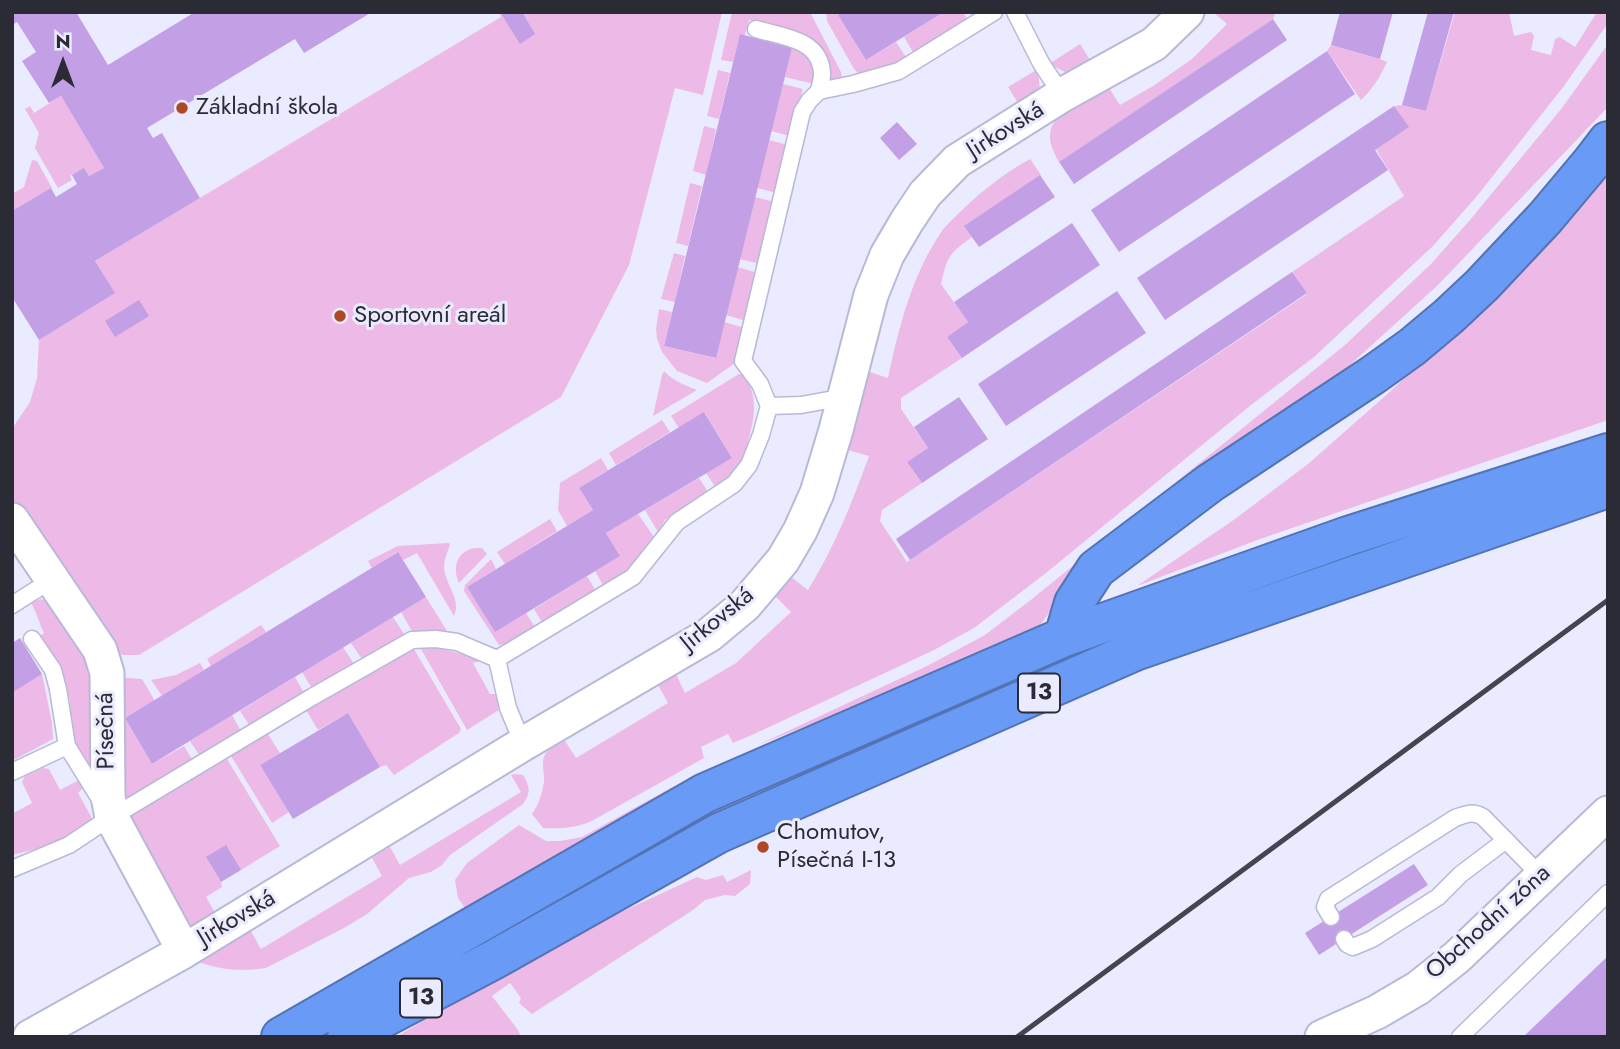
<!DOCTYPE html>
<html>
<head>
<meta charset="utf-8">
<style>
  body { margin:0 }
  #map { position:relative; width:1620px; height:1049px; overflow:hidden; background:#eaebfe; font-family:Jost,sans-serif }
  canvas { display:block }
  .frame { position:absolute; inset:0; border:14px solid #2b2b36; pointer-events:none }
  .north { position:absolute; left:28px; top:28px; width:70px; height:70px; -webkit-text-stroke:5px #eaebfe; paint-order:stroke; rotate:0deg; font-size:19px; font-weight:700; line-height:28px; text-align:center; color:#2b2b36 }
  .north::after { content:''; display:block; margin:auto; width:24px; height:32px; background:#2b2b36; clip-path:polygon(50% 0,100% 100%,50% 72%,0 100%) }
</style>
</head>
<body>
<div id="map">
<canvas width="1620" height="1049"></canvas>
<div class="frame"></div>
<div class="north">N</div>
</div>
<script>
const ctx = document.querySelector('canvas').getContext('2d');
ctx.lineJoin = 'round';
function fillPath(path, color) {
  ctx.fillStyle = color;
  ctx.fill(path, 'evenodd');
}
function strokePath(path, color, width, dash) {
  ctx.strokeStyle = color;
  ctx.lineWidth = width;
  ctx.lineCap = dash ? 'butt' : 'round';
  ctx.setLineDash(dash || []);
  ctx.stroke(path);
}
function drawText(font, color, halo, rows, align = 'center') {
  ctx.font = font + ' Jost,sans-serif';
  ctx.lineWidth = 6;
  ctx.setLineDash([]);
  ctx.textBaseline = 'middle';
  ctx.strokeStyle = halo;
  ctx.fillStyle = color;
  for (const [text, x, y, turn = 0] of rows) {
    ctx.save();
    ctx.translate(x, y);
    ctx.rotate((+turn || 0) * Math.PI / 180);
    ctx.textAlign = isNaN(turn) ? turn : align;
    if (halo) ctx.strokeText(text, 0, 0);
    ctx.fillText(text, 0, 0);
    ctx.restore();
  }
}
fillPath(new Path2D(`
  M499,12H722L703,95L675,88L629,265L561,397L139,655H122L107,641L12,500V429L30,402L37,378L39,340L114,293L95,261L501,17Z
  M732,12H810L841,72L842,77L837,81L825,85C827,62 829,47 806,35L749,20L745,35H740L733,62L721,60Z
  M826,12H842L838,15L866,60L896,42L906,57L889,67L862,77L854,69L827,21Z
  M944,12H963L967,19L913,52L904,37Z
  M1213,12H1276L1273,19L1059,162C1051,147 1045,135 1056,119L1109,88L1120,105L1153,86L1192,59L1227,24Z
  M1455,12H1509L1514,36L1531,32L1534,36L1531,50L1551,55L1555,39L1560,37L1575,47L1597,12H1608V23L1564,86L1477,196L1433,246L1314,357L1251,405L1046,573L974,628L934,650L752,735L733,743L728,734L701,747L704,758L590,822C574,828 560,829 543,828L532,814C539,804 542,794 544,782C545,773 540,760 546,753C550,748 560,744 565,741L576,758L668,703L658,685L676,674L685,693L736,663L791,612L775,596L791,577L808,590C834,548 852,503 869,456L848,450L867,371L888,378C899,327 912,274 942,231C946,225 952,220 957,215C979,193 1003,174 1030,159L1041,175L965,226L972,237C948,255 948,255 941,284L968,322L947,337L962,358L901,398V409L928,448L907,462L922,483L882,510L880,521L907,562L1307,294L1292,272L1404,196L1376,149L1408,127L1394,106L1402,105L1426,111Z
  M1080,44L1090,60L1069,74L1049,64Z
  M1608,44V107L1438,285L1351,364L1070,584L1041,624L1022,640L975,660L758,745L927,666L985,635L1032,599L1345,345L1431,264L1470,220L1562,108Z
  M1331,45L1380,59L1387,62C1380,77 1373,89 1361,100L1327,51Z
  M792,47C808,55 816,66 814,84L785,77Z
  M1038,69L1040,92L1018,103L1008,87Z
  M718,70L730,73L719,119L707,116Z
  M783,84L803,89L790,136L771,131Z
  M61,96L104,168L89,176L84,169L70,176L72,180L58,188L35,148L39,133L25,109L30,106L34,113Z
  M704,126L716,129L706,175L693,171Z
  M769,140L788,145L777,193L757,188Z
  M32,160L37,161L52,188L12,211V194L24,187Z
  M1608,162V420L1260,539L1137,586L1235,519L1308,464L1392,390L1487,297Z
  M690,183L702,186L688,246L676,243Z
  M755,197L775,202L761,264L739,259Z
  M674,253L685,256L675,302L661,299Z
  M737,267L758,273L746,321L726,315Z
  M659,309L672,312L664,346L715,358L724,322L745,328L735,363L707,383L677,371L662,352L657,339L656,329Z
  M664,371C673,381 685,385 697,390L653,416L662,375Z
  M739,374L744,375C758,395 755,416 749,438C747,443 747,450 745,454C739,467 727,479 716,488L706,473L732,458L705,413L679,428L671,416Z
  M662,420L670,432L616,465L609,453Z
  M601,458L608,470L579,488L593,510L567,526L558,510L560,483Z
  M699,478L708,492L665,520L658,532L645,510Z
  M638,514L654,537L641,557L620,576L604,587L595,571L620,556L606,533Z
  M550,519L557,531L505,564L497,552Z
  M448,543L450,544C448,551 444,559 444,567C445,585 462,599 454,616L417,553L403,560L397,552L372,568L368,561L398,546Z
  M475,548H482L487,554L459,583C452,567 457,551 475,548Z
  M491,559L496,569L467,587L495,631L526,613L536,629L509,643L499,645L464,591L465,585Z
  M587,576L596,591L543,624L534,609Z
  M426,597L447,631L413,633L401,612Z
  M41,599L47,601L86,659L90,676L93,775L73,746L70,702L65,681L56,659L40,636L44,633C39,623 37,613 31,603Z
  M393,617L406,637L364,662L351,643Z
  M261,625L266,632L211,666L207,659Z
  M343,647L356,667L313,690L302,672Z
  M420,647H435L483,660L473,663L490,694H496L499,710L467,730Z
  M414,649L461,729L459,733L394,775L386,765L380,767L348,713L318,730L306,710L403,653Z
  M200,663L204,670L162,696L151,680L176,675Z
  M42,674L52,723L53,739L12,761V693Z
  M114,677L142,679L155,701L125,718L152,764L184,746L193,761L117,807Z
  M295,677L304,693L250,726L240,711Z
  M232,715L241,731L200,756L190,741Z
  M268,734L280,753L260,765L289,812L272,823L231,756Z
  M227,759L280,846L241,870L206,857L221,882L222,887L206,897L219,920L201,928L184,924L123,821Z
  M43,768L49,769L60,790L81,779L85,786L78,793L92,818C75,839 38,849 12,855V814L32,803L22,782L25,776Z
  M515,774L523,775C530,786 531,793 523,804L450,855L442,865L431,872L409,878L367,914L344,928L266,968C239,972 215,970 190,958L248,926L261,949L382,876L372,858L390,847L400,865L521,792L511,775Z
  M676,785L573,851L467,911L458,898L455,880L467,863L519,825L546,841H560L582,837Z
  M754,795L588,884L438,970L650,836Z
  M751,870L750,884L735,896L725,895L705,900L693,910L532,1014L519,1003L521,998L510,983L492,996L518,1030L521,1037H396L554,943L697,877L706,880L723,875L727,882Z`), '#edb9e7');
fillPath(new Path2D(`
  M12,12H76L108,65L195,12H372L304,53L295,39L147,128L153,138L162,133L200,198L95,261L115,293L39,340L12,297V211L51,188L56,197L77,184L72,175L84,168L89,176L104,168L61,96L49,103L22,61L36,52L17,22L12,25Z
  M500,12H522L535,34L520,44Z
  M842,12H944L866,60L838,15Z
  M1340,12H1393L1380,59L1331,45Z
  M1428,12H1454L1426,111L1402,105Z
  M1273,19L1287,40L1074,184L1059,162Z
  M740,34L792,48L716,358L664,346Z
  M1327,51L1355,94L1119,252L1091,210Z
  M1394,106L1409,127L1375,150L1388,170L1165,320L1137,278Z
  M897,122L917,144L899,160L880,138Z
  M1040,175L1055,197L979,247L964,226Z
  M1072,223L1100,265L962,358L947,337L968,322L954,302Z
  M1292,272L1307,293L910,560L896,539Z
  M1117,291L1146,333L1006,426L978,384Z
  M139,300L149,316L115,337L105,321Z
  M959,397L988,439L922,483L907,462L928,448L914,427Z
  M704,412L732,458L606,533L620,556L495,632L467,587L593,510L579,488Z
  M398,552L426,597L152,764L125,718Z
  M20,638L42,674L12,693V643Z
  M348,713L380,767L293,819L260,765Z
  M226,845L241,870L221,882L206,857Z
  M1414,864L1428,885L1319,955L1305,933Z
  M1608,956V1037H1523Z`), '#c39fe6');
const lane = new Path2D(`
  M1015,12L1041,63L1062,95
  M756,29C783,37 821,39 822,74C822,79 820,86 819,91
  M769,406L801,405L845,397
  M12,605L53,579
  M32,639L53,670L58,689L67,746
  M523,744L508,708L497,659L633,577L677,522L734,484L749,465L761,435L769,406L760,384L743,361L802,112L809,101L819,91L853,84L899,71L994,12
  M12,772L67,746L103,804
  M12,869L69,845L99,825L312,697L412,640L436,639L457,642L497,659
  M1331,917L1325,907L1328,899L1455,818C1467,814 1472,811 1483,817L1541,876
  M1344,939L1347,944L1353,947L1372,939L1438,897L1461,874L1506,840
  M1460,1037L1608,893`);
const street = new Path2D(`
  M12,520L100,650L107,673L108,796L112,818L184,951
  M30,1037L184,951L523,744L709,635L745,605L783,560L800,531L817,493L836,430L871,295L887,255L907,221L925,194L957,161L1062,95L1154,44L1187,12
  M1322,1037L1377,1012L1418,988L1457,957L1608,813`);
const highway = new Path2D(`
  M1064,637L1074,603L1096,569L1210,483L1373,375L1412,347L1449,316L1482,285L1545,218L1592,162L1608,141
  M281,1037L705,793L1064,637L1348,536L1608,453
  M347,1037L495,959L719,833L1135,651L1608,488`);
strokePath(lane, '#b8b9d7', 19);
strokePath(street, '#b8b9d7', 37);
strokePath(highway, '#5373b3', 42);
strokePath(lane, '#fff', 16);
strokePath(street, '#fff', 33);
strokePath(highway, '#689af6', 38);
strokePath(new Path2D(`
  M1017,1037L1608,600`), '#454551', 5);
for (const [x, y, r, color] of [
  [182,108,7,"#af4824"],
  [340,316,7,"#af4824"],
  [763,847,7,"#af4824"]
]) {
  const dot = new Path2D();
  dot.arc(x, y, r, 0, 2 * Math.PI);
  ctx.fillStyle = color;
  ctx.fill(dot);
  strokePath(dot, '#eaebfe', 2.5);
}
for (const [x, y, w] of [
  [1039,693,42],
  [421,998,42]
]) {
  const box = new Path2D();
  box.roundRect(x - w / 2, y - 19.5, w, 39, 5);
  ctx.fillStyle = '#eaebfe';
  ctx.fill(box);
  strokePath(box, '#2b2b36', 2);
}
drawText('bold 23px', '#2b2b36', null, [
  ["13",1039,693],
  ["13",421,998]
]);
drawText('24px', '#2b2b36', '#eaebfe', [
  ["Základní škola",196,108],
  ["Sportovní areál",354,316],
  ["Chomutov,",777,833],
  ["Písečná I-13",777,861]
], 'left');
drawText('24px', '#2b2b36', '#eaebfe', [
  ["Jirkovská",1006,131,-32],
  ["Jirkovská",718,620,-39],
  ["Písečná",107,731,-91],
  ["Jirkovská",237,919,-31],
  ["Obchodní zóna",1489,923,-42]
]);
</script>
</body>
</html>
